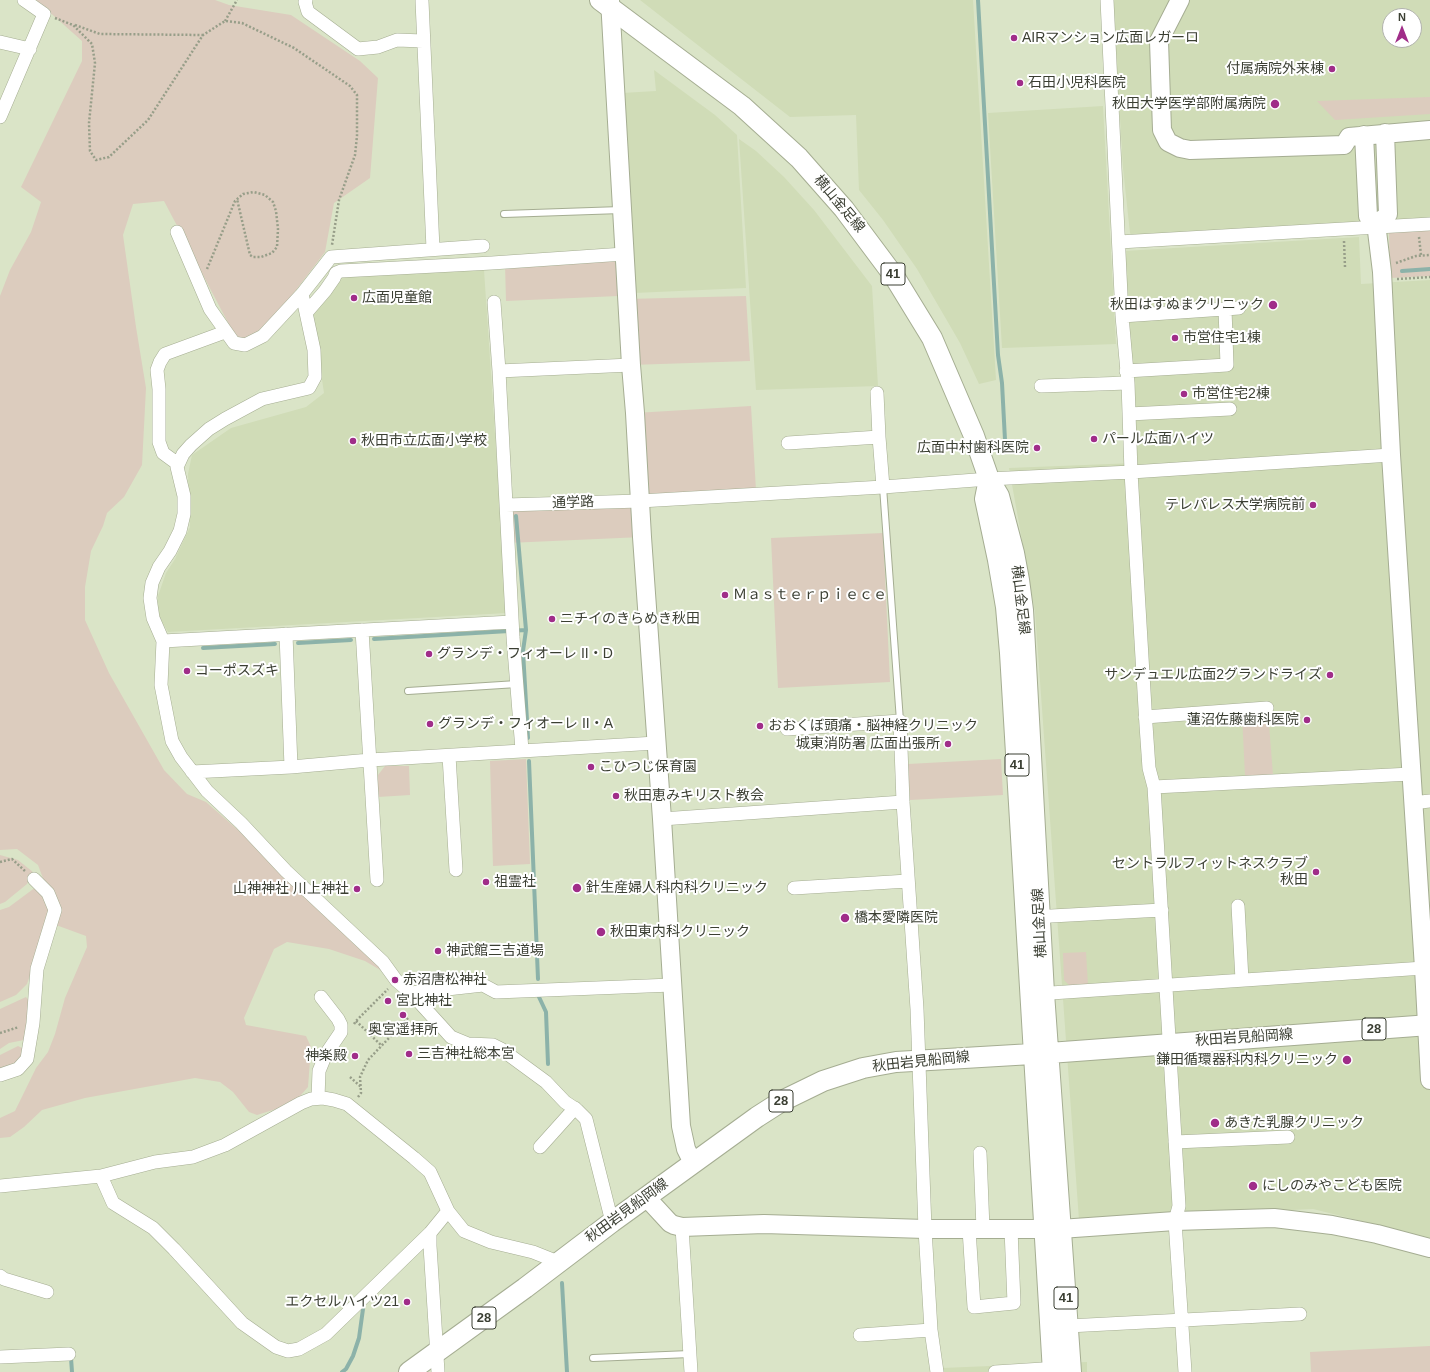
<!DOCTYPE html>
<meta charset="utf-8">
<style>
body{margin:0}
#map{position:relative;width:1430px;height:1372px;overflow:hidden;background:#dae4c7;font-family:Arial,sans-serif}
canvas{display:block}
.north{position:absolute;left:1382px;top:8px;width:40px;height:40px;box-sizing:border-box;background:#fff;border:1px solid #b1b2ad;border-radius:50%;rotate:0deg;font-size:11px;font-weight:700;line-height:16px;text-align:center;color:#3b3f33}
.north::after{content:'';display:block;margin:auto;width:14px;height:18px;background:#a02d89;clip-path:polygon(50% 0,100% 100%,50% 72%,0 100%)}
</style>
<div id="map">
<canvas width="1430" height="1372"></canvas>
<div class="north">N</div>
</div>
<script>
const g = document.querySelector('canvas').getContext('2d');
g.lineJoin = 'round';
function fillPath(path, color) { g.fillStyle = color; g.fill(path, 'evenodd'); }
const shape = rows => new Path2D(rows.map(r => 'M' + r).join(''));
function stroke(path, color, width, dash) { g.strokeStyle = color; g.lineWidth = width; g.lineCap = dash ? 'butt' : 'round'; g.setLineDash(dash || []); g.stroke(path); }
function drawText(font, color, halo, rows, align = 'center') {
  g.font = font + ' Arial,"Noto Sans JP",sans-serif'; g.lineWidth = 4; g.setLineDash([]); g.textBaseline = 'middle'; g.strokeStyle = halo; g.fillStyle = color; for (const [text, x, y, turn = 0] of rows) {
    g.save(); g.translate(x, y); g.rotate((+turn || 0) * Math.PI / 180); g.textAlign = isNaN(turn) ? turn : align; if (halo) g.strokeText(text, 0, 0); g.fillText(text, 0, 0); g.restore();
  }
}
const built = shape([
 [640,0,973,0,996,380,979,384,960,343,917,269,883,220,859,190,856,115,790,117],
 [1113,0,1430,0,1430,220,1135,239,1130,233,1123,168],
 [1390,16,1414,16,1414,40,1390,40],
 [654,70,715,115,737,135,746,288,634,293,622,93,656,91],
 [1103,106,1116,344,1002,348,988,113],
 [739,139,756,151,784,177,814,210,872,286,878,386,756,390],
 [1359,237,1361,284,1430,280,1430,1238,1313,1209,1079,1220,1035,612,1009,468,1135,463,1124,251],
 [484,270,507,613,168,632,158,615,158,596,166,573,175,559,190,527,188,474,192,455,231,428,306,407,324,393,312,312,341,276],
 [1087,1362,1087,1372,942,1372,942,1368]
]);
const green = shape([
 [36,0,215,0,229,5,291,15,360,61,378,78,370,178,334,203,325,252,283,307,257,332,242,341,234,334,164,201,133,204,123,235,136,327,146,388,142,465,124,497,107,513,103,526,91,551,85,587,85,620,109,673,164,770,187,794,206,802,254,844,382,964,382,971,365,961,329,949,287,942,274,949,244,1018,246,1025,306,1036,311,1047,308,1087,300,1096,276,1109,257,1115,249,1112,233,1092,220,1082,195,1078,85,1098,42,1110,24,1127,10,1137,0,1138,0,1118,15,1111,36,1068,48,1052,55,1034,65,998,87,947,86,936,56,925,41,942,27,984,16,995,0,1002,0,910,9,907,44,881,38,865,17,849,0,850,0,296,10,270,31,232,41,202,21,187,82,61,82,41],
 [1430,97,1430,114,1335,120,1317,101],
 [1430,228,1430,276,1390,278,1389,231],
 [616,259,618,296,506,301,505,264],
 [746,296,750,361,631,365,627,299],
 [751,406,756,490,640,501,642,537,508,543,506,502,639,501,635,413],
 [883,533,890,682,778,688,771,538],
 [1268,712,1273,775,1245,776,1242,714],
 [526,759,530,864,493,866,490,761],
 [1001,759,1003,795,910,800,908,764],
 [385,766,409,766,410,795,378,797,378,775],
 [0,855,18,860,33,872,27,884,5,902,0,904],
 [1086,952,1088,985,1070,986,1064,980,1063,953],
 [26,997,30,1002,24,1040,9,1043,0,1049,0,1009],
 [18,1046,22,1048,21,1058,12,1066,0,1071,0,1055],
 [1430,1346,1430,1372,1311,1372,1310,1352]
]);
const stream = shape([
 [978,0,998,355,1002,383,1005,440],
 [1402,271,1430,269],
 [516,516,526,630,523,651,528,738],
 [374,639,526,630],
 [298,643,351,640],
 [203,648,275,644],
 [529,761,538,979],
 [539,997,546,1012,548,1064],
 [562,1283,567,1372],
 [71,1358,72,1372],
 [342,1372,346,1369,353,1356,359,1338,363,1309]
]);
const path = shape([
 [55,18,73,25,92,44,95,63,89,123,90,151,96,160,109,157,148,120,203,35,225,21,242,23,294,48,350,86,357,95,357,136,355,155,339,200,332,245],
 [225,21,237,0],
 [75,25,100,34,203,35],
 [1419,237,1421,255],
 [1344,241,1345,267],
 [1396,263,1416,256,1430,255],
 [207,269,235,201,243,194,254,192,265,195,273,202,276,211,278,229,277,247,272,253,261,257,253,257,250,255,237,199],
 [1397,279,1430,277],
 [0,862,12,859,25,871],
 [356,1021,382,1046],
 [354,1024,356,1021,388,989],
 [0,1033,19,1027],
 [350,1077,361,1087],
 [358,1097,361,1093,360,1077,368,1060,408,1018]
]);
const lane = shape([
 [504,214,621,210],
 [883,487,900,721],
 [408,691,517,684],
 [593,1358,690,1354]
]);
const street = shape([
 [306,0,305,2,308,12,358,49,378,47,397,40,423,41],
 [1107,0,1122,316,1128,383,1131,472,1146,725,1149,768,1154,787,1179,1206,1175,1221,1185,1372],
 [422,1,433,249],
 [0,42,30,49],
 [0,117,44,14,24,0],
 [177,232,210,309,234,343,245,345,263,336,302,294,331,257,483,246],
 [1119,242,1430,224],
 [302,294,314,350,315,377,309,388,262,399,225,419,209,429,191,445,183,454,177,467,184,496,184,514,180,531,170,551,159,567,152,583,150,598,153,618,163,641,161,685,172,741,181,757,207,791,241,823,286,871,383,962,396,980,411,993,451,1037,468,1044,493,1045,501,1049,546,1082,565,1102,577,1110,586,1119,612,1222],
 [494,302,499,371,513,637,522,750],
 [306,313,325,291,334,278,336,273,341,271,492,263,624,254],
 [1122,316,1239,308],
 [499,371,631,365],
 [1126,371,1227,365,1225,309],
 [1041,386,1128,383],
 [877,393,879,437],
 [1129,414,1230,409],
 [788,443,879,437,883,487],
 [178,464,163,453,159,442,159,389,157,370,160,362,165,354,225,332],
 [506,505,640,501,883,487,989,479,1131,472,1391,455],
 [362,630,377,880],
 [286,634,291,767],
 [163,641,512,622],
 [1145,717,1267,708],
 [787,729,900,721,903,802,917,1009,925,1229,931,1330,937,1372],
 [449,756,456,870],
 [192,772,291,767,370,760,656,743],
 [1154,787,1411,774],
 [1412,803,1430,801],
 [662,819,903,802],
 [794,888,908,881],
 [1238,906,1242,980],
 [1033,917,1162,910],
 [411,993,483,985,496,992,672,985],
 [1036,994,1424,968],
 [0,1075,18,1069,27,1059,33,1023,37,969,55,910,48,893,34,879],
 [318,1098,319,1071,326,1054,341,1032,341,1025,338,1019,321,997],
 [1175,1142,1288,1137],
 [540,1147,575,1108],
 [980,1153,983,1229],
 [101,1176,113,1203,153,1228,174,1249,242,1323,276,1347,288,1351,299,1349,326,1334,430,1233,448,1211],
 [0,1186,101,1176,155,1162,193,1157,225,1145,301,1103,311,1099,323,1098,334,1100,347,1104,414,1158,430,1172,448,1211,464,1231,491,1242,533,1252,558,1262],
 [682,1227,691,1372],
 [969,1229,974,1307,1014,1303,1011,1229],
 [430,1233,430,1246,438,1372],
 [0,1276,4,1279,47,1292],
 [1068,1326,1300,1314],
 [860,1335,931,1330],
 [0,1357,69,1354],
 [995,1372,1059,1368]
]);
const secondary = shape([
 [610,0,631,365,635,413,642,537,662,819,681,1126,686,1149,693,1163],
 [1180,0,1159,41,1162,130,1168,142,1180,148,1190,150,1344,145,1349,137,1430,130],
 [1364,135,1368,216,1372,222,1376,223,1382,272,1391,455,1424,968,1430,1080],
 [1376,223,1386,217,1388,214,1385,133],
 [646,1197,670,1223,674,1225,682,1227,764,1224,925,1229,1060,1229,1175,1221,1274,1218,1332,1225,1377,1234,1430,1248]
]);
const primary = shape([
 [600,0,742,106,799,158,844,209,894,276,932,338,974,436,989,479,999,496,1014,553,1019,580,1023,610,1044,993,1071,1372],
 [989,479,985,499,998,560,1006,607,1010,653,1053,1372],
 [409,1372,525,1288,612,1222,757,1117,782,1101,823,1081,863,1068,896,1062,1049,1053,1430,1025]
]);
const markers = [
 [1014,38,4,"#a02d89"],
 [1332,69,4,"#a02d89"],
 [1020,83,4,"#a02d89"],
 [1275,104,5,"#a02d89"],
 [354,298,4,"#a02d89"],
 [1273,305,5,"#a02d89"],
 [1175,338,4,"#a02d89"],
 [1184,394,4,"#a02d89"],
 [1094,439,4,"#a02d89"],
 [353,441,4,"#a02d89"],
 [1037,448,4,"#a02d89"],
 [1313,505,4,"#a02d89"],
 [725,595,4,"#a02d89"],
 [552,619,4,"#a02d89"],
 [429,654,4,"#a02d89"],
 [187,671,4,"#a02d89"],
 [1330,675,4,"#a02d89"],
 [1307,720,4,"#a02d89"],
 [430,724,4,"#a02d89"],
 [760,726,4,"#a02d89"],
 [948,744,4,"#a02d89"],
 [591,767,4,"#a02d89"],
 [616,796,4,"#a02d89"],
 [1316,872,4,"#a02d89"],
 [486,882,4,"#a02d89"],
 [577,888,5,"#a02d89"],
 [357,889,4,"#a02d89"],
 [845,918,5,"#a02d89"],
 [601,932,5,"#a02d89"],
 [438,951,4,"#a02d89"],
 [395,980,4,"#a02d89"],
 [388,1001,4,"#a02d89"],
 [403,1015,4,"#a02d89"],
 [409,1054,4,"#a02d89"],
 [355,1056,4,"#a02d89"],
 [1347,1060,5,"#a02d89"],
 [1215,1123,5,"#a02d89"],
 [1253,1186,5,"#a02d89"],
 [407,1302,4,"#a02d89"]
];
const shields = [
 [893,274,24],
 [1017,765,24],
 [1374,1029,24],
 [781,1101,24],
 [1066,1298,24],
 [484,1318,24]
];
const shieldNames = [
 ["41",893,274],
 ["41",1017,765],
 ["28",1374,1029],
 ["28",781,1101],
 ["41",1066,1298],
 ["28",484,1318]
];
const poiNames = [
 ["AIRマンション広面レガーロ",1022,38],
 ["付属病院外来棟",1324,69,"right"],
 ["石田小児科医院",1028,83],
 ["秋田大学医学部附属病院",1266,104,"right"],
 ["広面児童館",362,298],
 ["秋田はすぬまクリニック",1264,305,"right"],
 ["市営住宅1棟",1183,338],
 ["市営住宅2棟",1192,394],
 ["パール広面ハイツ",1102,439],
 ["秋田市立広面小学校",361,441],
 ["広面中村歯科医院",1029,448,"right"],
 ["テレパレス大学病院前",1305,505,"right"],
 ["Ｍａｓｔｅｒｐｉｅｃｅ",733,595],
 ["ニチイのきらめき秋田",560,619],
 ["グランデ・フィオーレ II・D",437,654],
 ["コーポスズキ",195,671],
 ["サンデュエル広面2グランドライズ",1322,675,"right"],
 ["蓮沼佐藤歯科医院",1299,720,"right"],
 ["グランデ・フィオーレ II・A",438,724],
 ["おおくぼ頭痛・脳神経クリニック",768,726],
 ["城東消防署 広面出張所",940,744,"right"],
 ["こひつじ保育園",599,767],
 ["秋田恵みキリスト教会",624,796],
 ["セントラルフィットネスクラブ",1308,864,"right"],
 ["秋田",1308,880,"right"],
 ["祖霊社",494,882],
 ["針生産婦人科内科クリニック",586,888],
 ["山神神社 川上神社",349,889,"right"],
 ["橋本愛隣医院",854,918],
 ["秋田東内科クリニック",610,932],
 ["神武館三吉道場",446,951],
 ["赤沼唐松神社",403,980],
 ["宮比神社",396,1001],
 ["奥宮遥拝所",403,1030,"center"],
 ["三吉神社総本宮",417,1054],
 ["神楽殿",347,1056,"right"],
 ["鎌田循環器科内科クリニック",1338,1060,"right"],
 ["あきた乳腺クリニック",1224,1123],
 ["にしのみやこども医院",1262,1186],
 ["エクセルハイツ21",399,1302,"right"]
];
const streetNames = [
 ["横山金足線",839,204,50],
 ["通学路",573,503,-2],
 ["横山金足線",1020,600,83],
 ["横山金足線",1040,923,-93],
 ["秋田岩見船岡線",1244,1038,-4],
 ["秋田岩見船岡線",921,1062,-6],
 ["秋田岩見船岡線",627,1211,-36]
];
fillPath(built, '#d0dcb7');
fillPath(green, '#dcccbe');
stroke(stream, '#8cb2a9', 4);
stroke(lane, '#a5ad92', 8);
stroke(street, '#a5ad92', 14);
stroke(secondary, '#a5ad92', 20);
stroke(primary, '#a5ad92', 22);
stroke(path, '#979e89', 2.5, [2, 2]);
stroke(lane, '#fff', 6);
stroke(street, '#fff', 13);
stroke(secondary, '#fff', 18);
stroke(primary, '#fff', 20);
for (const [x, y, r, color] of markers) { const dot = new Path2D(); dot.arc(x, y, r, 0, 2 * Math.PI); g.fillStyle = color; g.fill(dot); stroke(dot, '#fff', 1.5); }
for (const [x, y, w] of shields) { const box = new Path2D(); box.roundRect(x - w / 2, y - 11, w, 22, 3); g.fillStyle = '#fff'; g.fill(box); stroke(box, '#3b3f33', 1); }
drawText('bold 13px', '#3b3f33', null, shieldNames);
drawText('14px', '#3b3f33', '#fff', poiNames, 'left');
drawText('14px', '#3b3f33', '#fff', streetNames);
</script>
